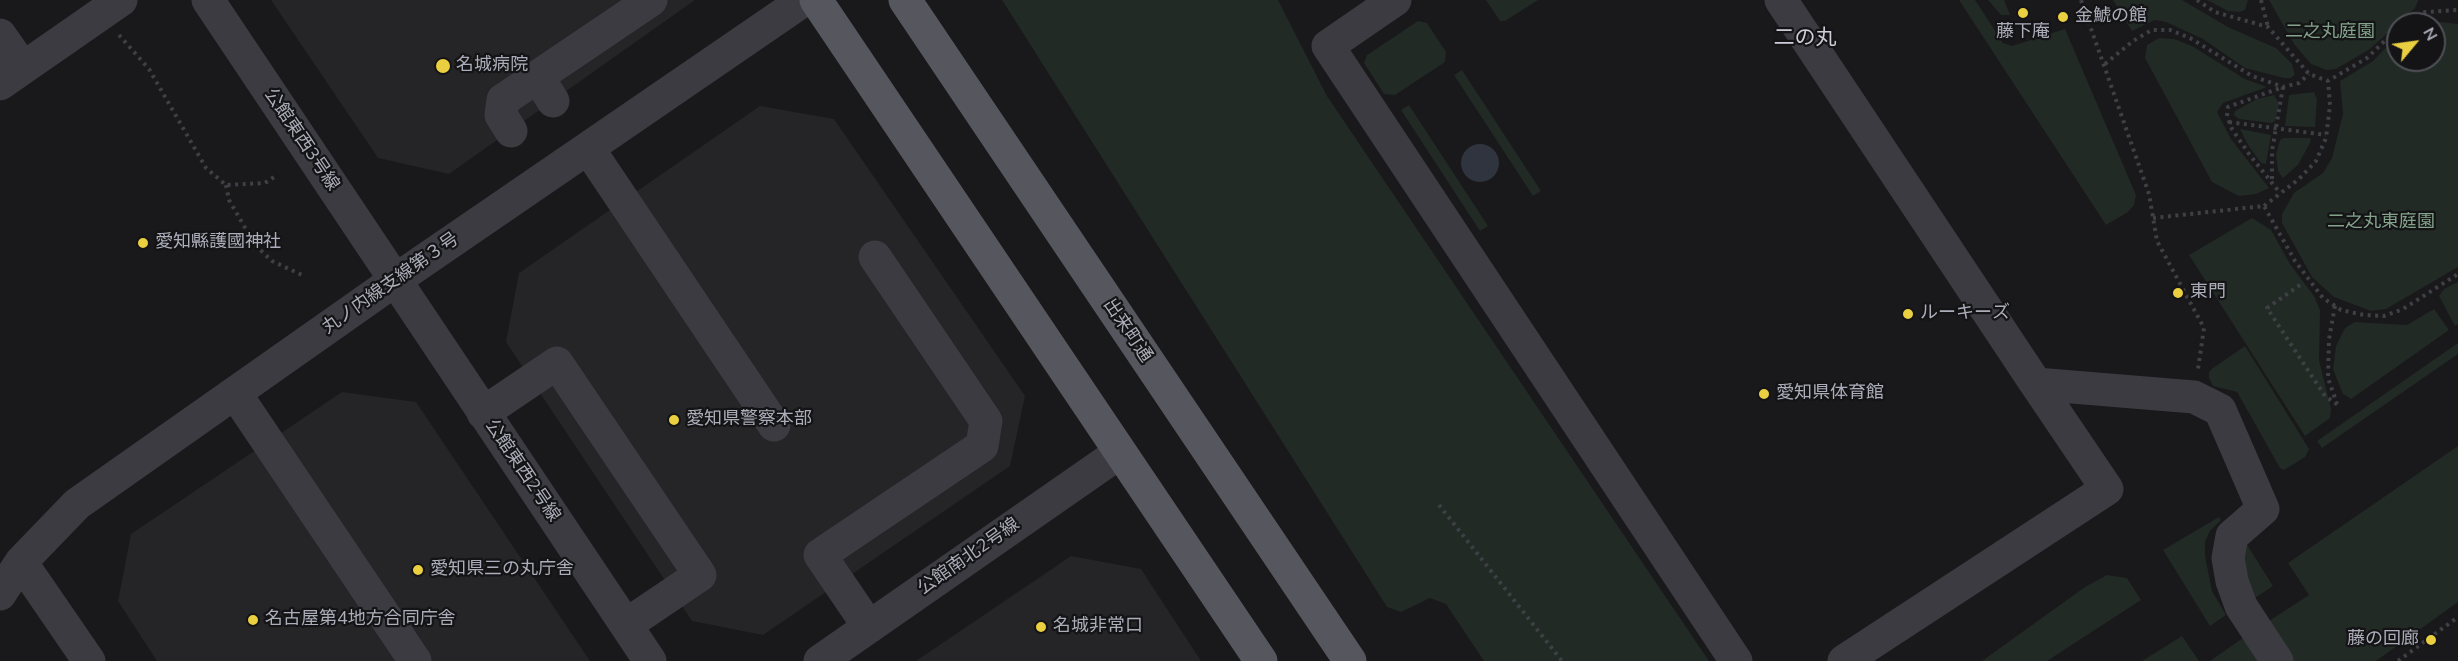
<!DOCTYPE html>
<meta charset="utf-8">
<style>
body{margin:0}
#map{position:relative;width:2458px;height:661px;overflow:hidden;background:#19181a;font-family:"Nunito Sans",sans-serif}
canvas{display:block}
.north{position:absolute;left:2386px;top:12px;width:60px;height:60px;box-sizing:border-box;background:#141315;border:2px solid #505157;border-radius:50%;rotate:61deg;font-size:16px;font-weight:700;line-height:24px;text-align:center;color:#abadb9}
.north::after{content:'';display:block;margin:auto;width:21px;height:27px;background:#eacf40;clip-path:polygon(50% 0,100% 100%,50% 72%,0 100%)}
</style>
<div id="map">
<canvas width="2458" height="661"></canvas>
<div class="north">N</div>
</div>
<script>
const g = document.querySelector('canvas').getContext('2d');
g.lineJoin = 'round';
function fillPath(path, color) { g.fillStyle = color; g.fill(path, 'evenodd'); }
const shape = rows => new Path2D(rows.map(r => 'M' + r).join(''));
function stroke(path, color, width, dash) { g.strokeStyle = color; g.lineWidth = width; g.lineCap = dash ? 'butt' : 'round'; g.setLineDash(dash || []); g.stroke(path); }
function drawText(font, color, halo, rows, align = 'center') {
  g.font = font + ' "Nunito Sans","Noto Sans JP",sans-serif'; g.lineWidth = 4.5; g.setLineDash([]); g.textBaseline = 'middle'; g.strokeStyle = halo; g.fillStyle = color; for (const [text, x, y, turn = 0] of rows) {
    g.save(); g.translate(x, y); g.rotate((+turn || 0) * Math.PI / 180); g.textAlign = isNaN(turn) ? turn : align; if (halo) g.strokeText(text, 0, 0); g.fillText(text, 0, 0); g.restore();
  }
}
const built = shape([
 [271,0,695,0,449,174,378,158],
 [760,106,834,119,1025,396,1010,466,763,635,692,621,506,342,519,273],
 [342,392,416,402,590,661,157,661,118,601,131,534],
 [1071,556,1141,569,1201,661,916,661]
]);
const green = shape([
 [1002,0,1278,0,1327,96,1709,661,1484,661,1446,604,1430,598,1401,612,1387,607],
 [1486,0,1538,0,1505,21,1500,21],
 [1959,0,1975,0,2003,43,2012,46,2065,29,2136,195,2134,205,2128,212,2106,225],
 [1988,0,2004,0,2010,15,2001,15],
 [2113,0,2182,0,2228,27,2276,48,2292,64,2295,74,2291,78,2284,78,2245,68,2203,39,2166,22,2155,20,2132,31],
 [2207,0,2248,0,2245,10,2240,12,2228,11],
 [2269,0,2418,0,2418,1,2415,8,2370,49,2336,69,2327,70,2311,64,2294,44],
 [1418,21,1427,23,1446,52,1445,62,1395,95,1384,94,1364,63,1367,55],
 [2430,21,2458,24,2458,267,2386,309,2371,311,2334,297,2312,277,2282,223,2282,214,2294,193,2323,173,2332,158,2343,114,2340,81,2373,61,2398,35,2398,60,2434,60,2434,24,2417,24],
 [2159,38,2174,39,2192,46,2245,79,2267,87,2223,103,2217,112,2231,139,2269,188,2256,194,2239,196,2212,182,2145,58,2147,45],
 [1462,70,1541,191,1533,196,1454,75],
 [2314,92,2317,99,2315,127,2285,126,2289,95],
 [2274,95,2279,104,2275,121,2272,123,2239,119,2234,115,2235,111,2257,99],
 [1409,105,1488,226,1480,231,1401,110],
 [2240,129,2271,135,2266,164,2261,163,2248,145],
 [2284,138,2310,138,2311,141,2298,165,2283,178,2278,171,2276,154,2280,140],
 [2252,218,2271,230,2290,264,2314,296,2320,310,2319,360,2331,409,2330,418,2305,436,2189,255],
 [2458,282,2458,324,2455,326,2439,296,2444,289],
 [2434,309,2449,330,2351,399,2343,394,2333,369,2336,346,2345,328,2355,322,2407,325],
 [2458,343,2458,354,2322,448,2317,441],
 [2245,346,2309,449,2305,457,2284,470,2280,468,2237,392,2213,386,2209,378,2209,372,2213,368],
 [2458,446,2458,602,2376,661,2291,661,2266,623,2309,595,2288,563],
 [2219,517,2221,520,2210,531,2205,542,2205,556,2212,591,2226,615,2210,626,2163,550],
 [2244,540,2273,586,2252,600,2243,578],
 [2107,575,2127,578,2141,600,2047,661,1982,661,2085,587],
 [2182,636,2199,661,2142,661],
 [2243,638,2258,661,2210,661]
]);
const water = shape([
 '1461 163a19 19 0 1 1 38 0a19 19 0 1 1-38 0Z'
]);
const path = shape([
 [2081,0,2149,194,2157,241,2204,328,2198,369],
 [2197,0,2215,12,2268,27,2309,74,2328,81],
 [2261,0,2268,27],
 [2404,24,2425,12,2458,10],
 [119,35,149,69,206,168,226,185,265,183,277,175],
 [2105,64,2133,41,2152,30,2170,30,2190,38,2252,76,2283,87,2299,83,2309,74],
 [2229,122,2326,135],
 [2272,179,2272,151,2283,87,2228,107,2227,116,2232,129,2249,154,2280,193],
 [226,185,229,200,255,245,272,261,302,275],
 [2264,206,2299,179,2316,161,2326,138,2330,105,2328,81,2367,58,2398,28],
 [2153,218,2264,206,2295,261,2323,298,2341,310,2364,315,2384,316,2403,309,2458,274],
 [2300,285,2267,308,2325,396,2338,405],
 [2335,306,2329,339,2328,378,2337,404],
 [1439,505,1562,661],
 [2398,661,2458,617]
]);
const minor = shape([
 [208,0,650,661],
 [1395,0,1328,46,1736,661],
 [1781,0,2036,384,2194,397,2220,410,2263,509,2232,536,2228,558,2232,581,2241,606,2277,661],
 [0,35,23,68],
 [538,77,553,101],
 [0,84,121,0],
 [511,131,501,115,503,100,651,0],
 [588,148,774,425],
 [235,393,415,661],
 [483,413,557,363,700,575,626,625],
 [21,562,89,661],
 [0,594,21,562,77,504,394,281,804,0],
 [869,627,820,555,982,446,986,421,875,257],
 [820,661,1119,453],
 [1844,661,2107,489,2036,384]
]);
const major = shape([
 [816,0,1261,661],
 [905,0,1350,661]
]);
const markers = [
 [2023,13,6,"#eacf40"],
 [2063,17,6,"#eacf40"],
 [443,66,8,"#eacf40"],
 [143,243,6,"#eacf40"],
 [2178,293,6,"#eacf40"],
 [1908,314,6,"#eacf40"],
 [1764,394,6,"#eacf40"],
 [674,420,6,"#eacf40"],
 [418,570,6,"#eacf40"],
 [253,620,6,"#eacf40"],
 [1041,627,6,"#eacf40"],
 [2431,640,6,"#eacf40"]
];
const poiNames = [
 ["金鯱の館",2075,17],
 ["藤下庵",2023,33,"center"],
 ["名城病院",456,66],
 ["愛知縣護國神社",155,243],
 ["東門",2190,293],
 ["ルーキーズ",1920,314],
 ["愛知県体育館",1776,394],
 ["愛知県警察本部",686,420],
 ["愛知県三の丸庁舎",430,570],
 ["名古屋第4地方合同庁舎",265,620],
 ["名城非常口",1053,627],
 ["藤の回廊",2419,640,"right"]
];
const parkNames = [
 ["二之丸庭園",2330,33],
 ["二之丸東庭園",2381,223]
];
const streetNames = [
 ["公館東西3号線",301,140,56],
 ["丸ノ内線支線第３号",391,284,-35],
 ["出来町通",1127,331,56],
 ["公館東西2号線",522,471,56],
 ["公館南北2号線",969,557,-35]
];
const quarterNames = [
 ["二の丸",1805,39]
];
fillPath(built, '#252427');
fillPath(green, '#222a25');
fillPath(water, '#2f343e');
stroke(path, '#3f4046', 4, [3, 4.5]);
stroke(minor, '#3b3b41', 33);
stroke(major, '#56565e', 33);
for (const [x, y, r, color] of markers) { const dot = new Path2D(); dot.arc(x, y, r, 0, 2 * Math.PI); g.fillStyle = color; g.fill(dot); stroke(dot, '#141315', 2); }
drawText('18px', '#abadb9', '#141315', poiNames, 'left');
drawText('18px', '#83a38b', '#141315', parkNames);
drawText('18px', '#abadb9', '#141315', streetNames);
drawText('21px', '#cccdd6', '#141315', quarterNames);
</script>
